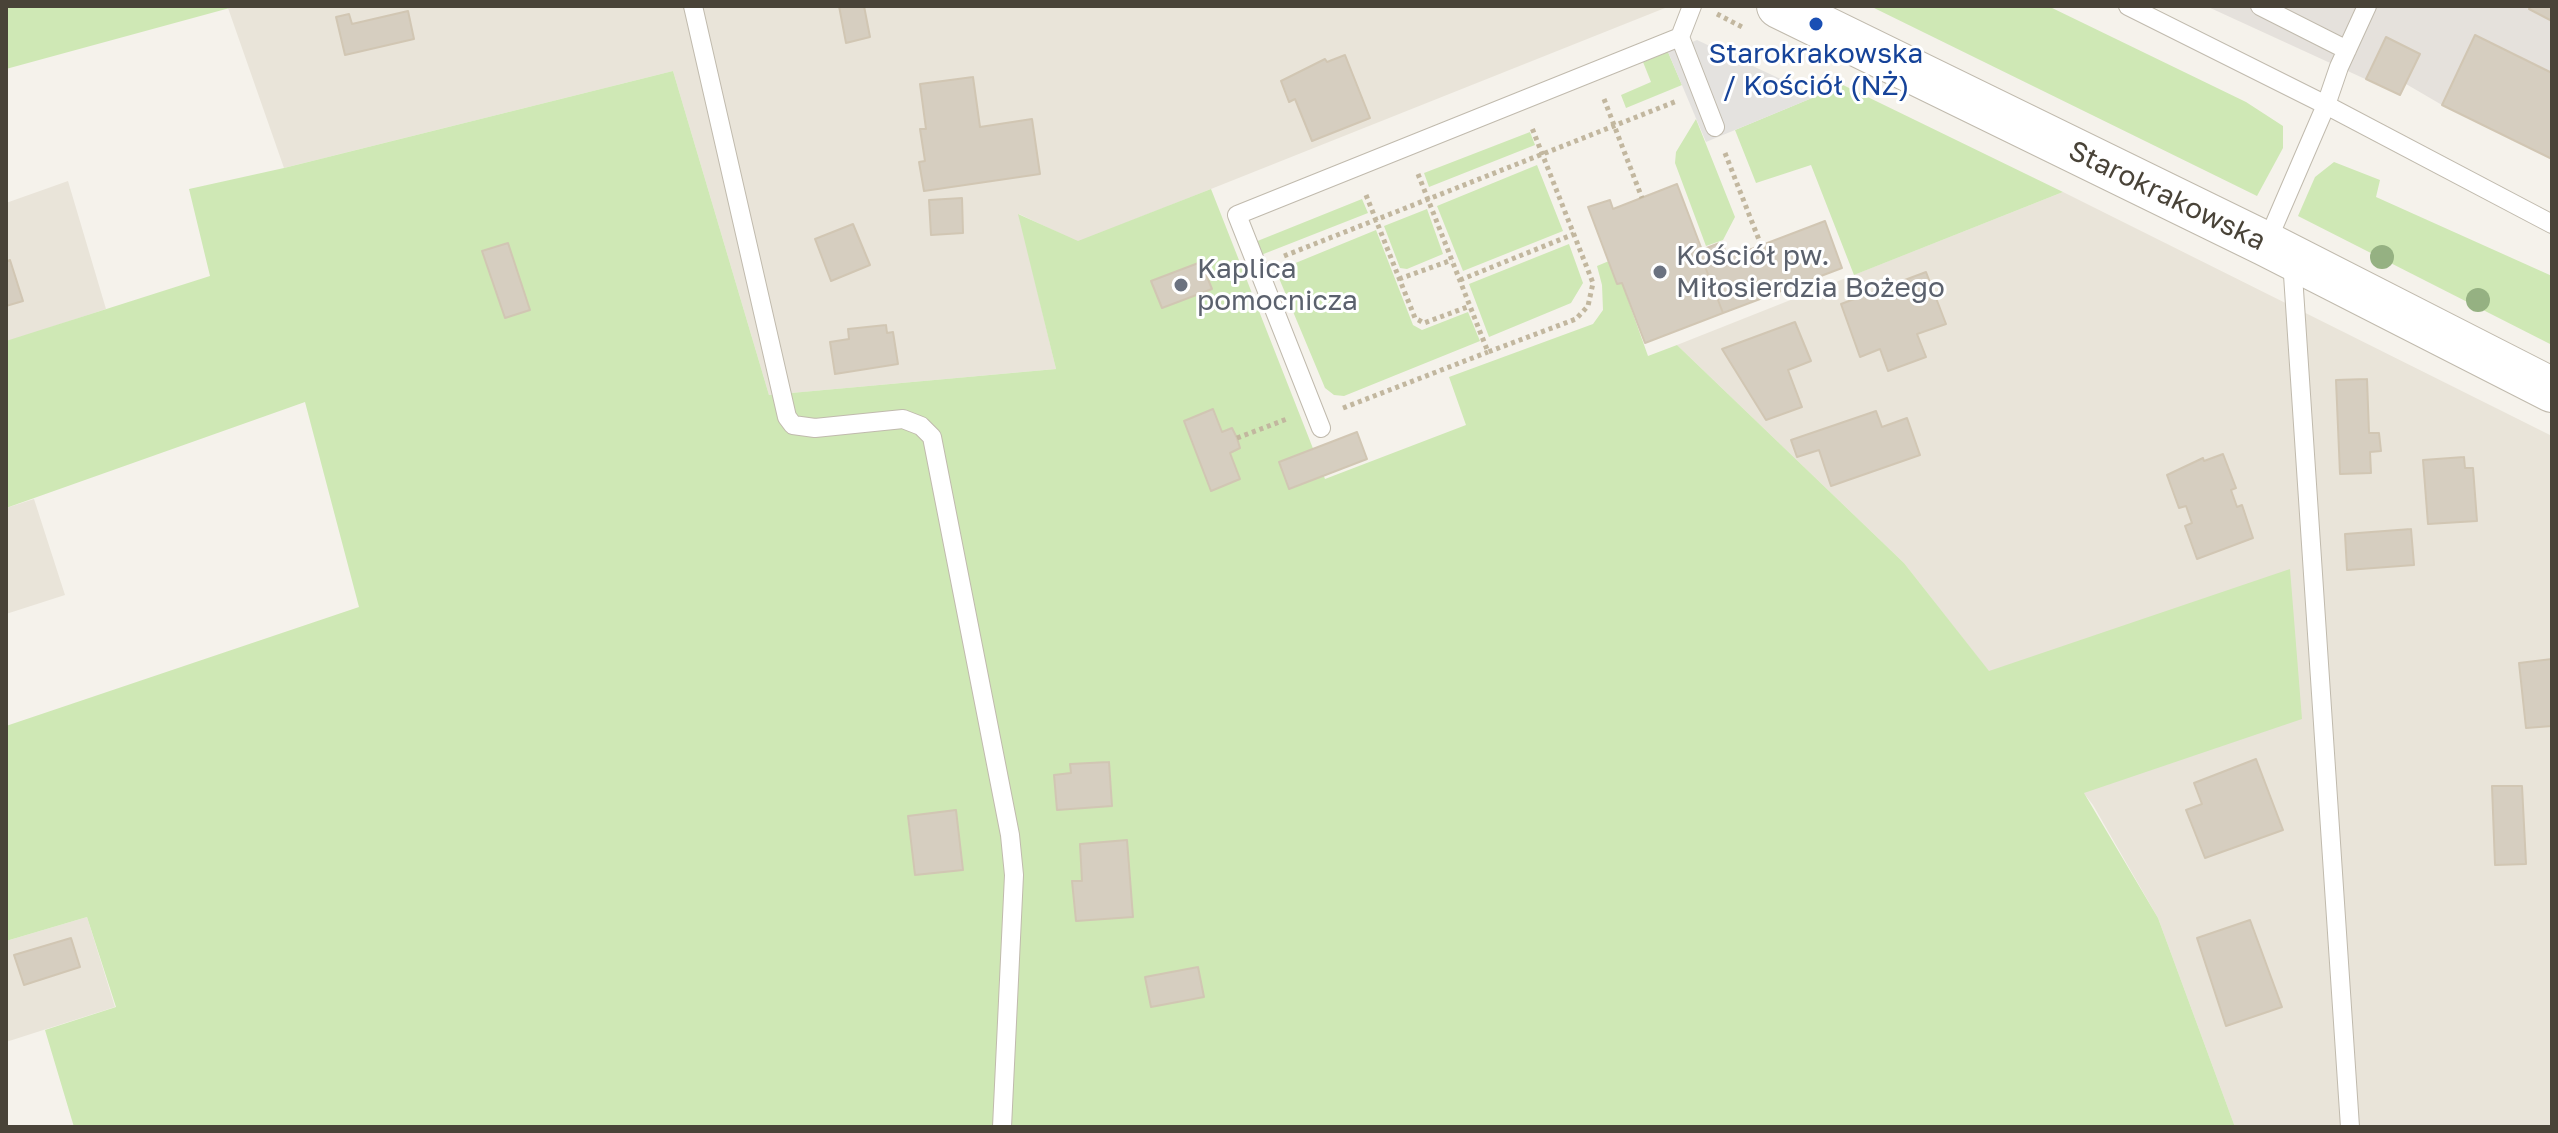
<!DOCTYPE html>
<meta charset="utf-8">
<style>
body{margin:0}
#map{position:relative;width:2558px;height:1133px;overflow:hidden;background:#f5f2eb;font-family:"Golos Text",sans-serif}
canvas{display:block}
.frame{position:absolute;inset:0;border:8px solid #494338;pointer-events:none}
</style>
<div id="map">
<canvas width="2558" height="1133"></canvas>
<div class="frame"></div>
</div>
<script>
const g = document.querySelector('canvas').getContext('2d');
g.lineJoin = 'round';
function fillPath(path, color) { g.fillStyle = color; g.fill(path, 'evenodd'); }
const shape = rows => new Path2D(rows.map(r => 'M' + r).join(''));
function stroke(path, color, width, dash) { g.strokeStyle = color; g.lineWidth = width; g.lineCap = dash ? 'butt' : 'round'; g.setLineDash(dash || []); g.stroke(path); }
function drawText(font, color, halo, rows, align = 'center') {
  g.font = font + ' "Golos Text",sans-serif'; g.lineWidth = 6; g.setLineDash([]); g.textBaseline = 'middle'; g.strokeStyle = halo; g.fillStyle = color; for (const [text, x, y, turn = 0] of rows) {
    g.save(); g.translate(x, y); g.rotate((+turn || 0) * Math.PI / 180); g.textAlign = isNaN(turn) ? turn : align; if (halo) g.strokeText(text, 0, 0); g.fillText(text, 0, 0); g.restore();
  }
}
const residential = shape([
 [237,6,1670,6,1078,242,1019,214,1056,369,769,395,673,71,284,168,228,8],
 [68,181,106,309,6,342,6,203],
 [2063,192,2552,436,2552,1127,2235,1127,2158,918,2093,805,1904,563,1677,345],
 [34,499,65,595,6,614,6,508],
 [87,917,115,1007,6,1042,6,941]
]);
const industrial = shape([
 [2206,6,2552,6,2552,159,2442,105,2406,84,2400,95]
]);
const green = shape([
 [6,6,237,6,6,69],
 [1870,6,2048,6,2246,102,2283,126,2283,148,2257,196],
 [1668,52,1682,85,1626,108,1621,95,1651,82,1643,62],
 [673,71,769,395,1056,369,1018,214,1078,241,1211,189,1325,479,1466,425,1449,377,1593,324,1603,310,1602,285,1597,266,1609,261,1617,284,1622,283,1648,356,1677,345,1904,563,1989,671,2290,569,2302,719,2084,793,2158,918,2235,1127,74,1127,45,1030,116,1007,87,917,6,941,6,726,359,607,305,402,6,508,6,341,210,276,189,189,284,168],
 [1843,85,2063,192,1854,275,1811,165,1756,183,1735,130],
 [1696,119,1735,217,1723,240,1706,246,1675,163,1676,152],
 [1530,132,1535,145,1429,187,1424,173],
 [2334,162,2380,180,2376,197,2552,276,2552,345,2298,216,2315,177],
 [1537,165,1563,231,1463,271,1437,206],
 [1362,199,1368,213,1261,255,1255,242],
 [1427,209,1443,254,1407,269,1400,268,1384,226],
 [1376,230,1413,325,1422,330,1468,312,1480,341,1344,396,1334,395,1325,388,1276,271],
 [1569,244,1583,283,1571,303,1489,337,1469,284]
]);
const parking = shape([
 [1697,40,1817,96,1706,142,1668,52]
]);
const building = shape([
 [839,6,864,6,870,37,846,43,839,6],
 [2531,6,2552,6,2552,21,2529,9,2531,6],
 [408,11,414,39,345,55,336,17,349,14,352,24,408,11],
 [2475,35,2552,73,2552,159,2442,105,2475,35],
 [2386,37,2420,54,2400,95,2366,79,2386,37],
 [1345,55,1370,118,1312,141,1295,99,1289,102,1281,81,1325,59,1327,62,1345,55],
 [973,77,980,127,1032,119,1040,174,924,191,919,162,925,161,920,129,926,129,920,84,973,77],
 [1677,184,1702,250,1699,251,1723,313,1645,343,1622,283,1617,284,1588,207,1610,200,1613,209,1677,184],
 [962,198,963,233,931,235,929,200,962,198],
 [1825,221,1842,268,1723,313,1699,251,1722,242,1728,258,1825,221],
 [853,224,870,265,831,281,815,239,853,224],
 [508,243,530,310,505,318,482,251,508,243],
 [10,260,23,301,6,306,6,262,10,260],
 [1201,262,1212,289,1162,308,1151,281,1201,262],
 [1926,272,1946,324,1917,334,1926,357,1888,371,1880,349,1860,357,1841,304,1926,272],
 [1795,322,1811,361,1788,370,1802,407,1766,420,1722,349,1795,322],
 [886,325,887,333,893,332,898,364,835,374,830,342,849,339,848,329,886,325],
 [2367,379,2369,433,2379,433,2381,451,2370,452,2371,473,2340,474,2336,380,2367,379],
 [1213,409,1222,432,1232,428,1237,438,1240,448,1230,453,1240,479,1211,491,1184,421,1213,409],
 [1876,411,1882,427,1907,418,1920,455,1831,486,1819,450,1797,457,1791,440,1876,411],
 [1357,432,1367,459,1289,489,1279,462,1357,432],
 [2223,454,2236,488,2231,490,2237,507,2242,505,2253,538,2197,559,2185,526,2192,523,2186,506,2179,508,2167,475,2203,458,2204,461,2223,454],
 [2464,457,2465,468,2473,468,2477,521,2428,524,2423,460,2464,457],
 [2411,529,2414,565,2347,570,2345,534,2411,529],
 [2552,659,2552,726,2526,728,2519,663,2552,659],
 [2256,759,2283,830,2205,858,2186,810,2202,804,2194,783,2256,759],
 [1109,762,1112,806,1057,810,1054,775,1071,773,1070,764,1109,762],
 [2492,786,2522,786,2526,864,2495,865,2492,786],
 [956,810,963,870,915,875,908,816,956,810],
 [1127,840,1133,917,1076,921,1072,881,1082,881,1080,844,1127,840],
 [2250,920,2282,1007,2226,1026,2197,938,2250,920],
 [71,938,80,967,24,985,14,955,71,938],
 [1198,967,1204,997,1151,1007,1145,977,1198,967]
]);
const path = shape([
 [1717,14,1744,28],
 [1604,99,1642,198],
 [1725,153,1761,245],
 [1418,174,1488,352,1576,319,1588,306,1593,283,1532,128],
 [1366,195,1415,318,1424,323,1470,306],
 [1284,256,1677,101],
 [1399,279,1452,260],
 [1460,280,1574,234],
 [1343,408,1488,352],
 [1237,438,1287,419]
]);
const service = shape([
 [693,6,787,417,793,425,815,428,903,419,921,426,932,437,1010,835,1014,875,1002,1127],
 [2128,6,2326,105,2552,224],
 [2260,6,2347,50],
 [1680,37,1715,127],
 [2266,244,2326,105,2339,67,2367,6],
 [2292,260,2350,1127],
 [1321,428,1237,215,1680,37,1692,6]
]);
const tertiary = shape([
 [1779,6,2266,244,2552,390]
]);
const trees = [
 [2382,257],
 [2478,300]
];
const markers = [
 [1816,24,8,"#1a4fb4"],
 [1660,272,8,"#6b7280"],
 [1181,285,8,"#6b7280"]
];
const transitNames = [
 ["Starokrakowska",1816,54],
 ["/ Kościół (NŻ)",1816,86]
];
const streetNames = [
 ["Starokrakowska",2167,196,26]
];
const worshipNames = [
 ["Kościół pw.",1676,256],
 ["Miłosierdzia Bożego",1676,288],
 ["Kaplica",1197,269],
 ["pomocnicza",1197,301]
];
fillPath(residential, '#e9e4d9');
fillPath(industrial, '#e5e1dc');
fillPath(green, '#cfe8b5');
fillPath(parking, '#e4e2df');
fillPath(building, '#d6cec0');
stroke(building, '#d1c6b3', 2);
stroke(service, '#c0baad', 20);
stroke(tertiary, '#c0baad', 46);
stroke(path, '#c2b79f', 5, [4, 4]);
stroke(service, '#fff', 18);
stroke(tertiary, '#fff', 44);
g.fillStyle = '#95b182';
for (const [x, y] of trees) { g.beginPath(); g.arc(x, y, 12, 0, 2 * Math.PI); g.fill(); }
for (const [x, y, r, color] of markers) { const dot = new Path2D(); dot.arc(x, y, r, 0, 2 * Math.PI); g.fillStyle = color; g.fill(dot); stroke(dot, '#fff', 3); }
drawText('28px', '#164399', '#fff', transitNames);
drawText('28px', '#494338', '#fff', streetNames);
drawText('28px', '#5b616d', '#fff', worshipNames, 'left');
</script>
